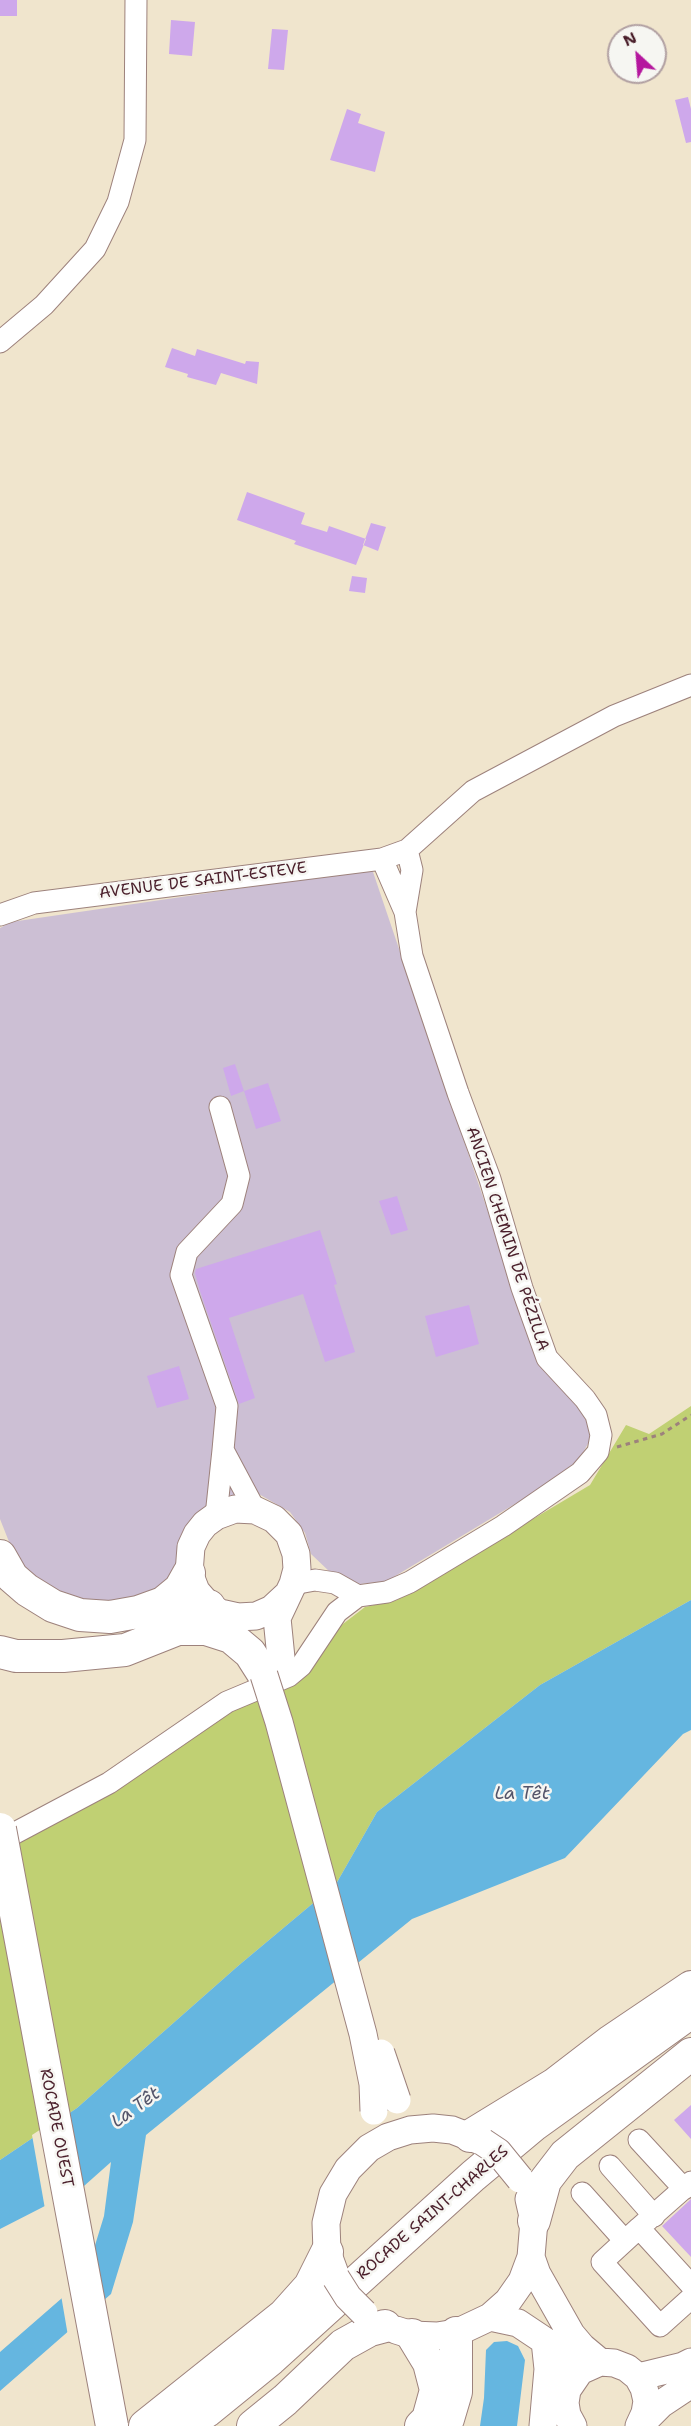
<!DOCTYPE html>
<meta charset="utf-8">
<style>
body{margin:0}
#map{position:relative;width:691px;height:2426px;overflow:hidden;background:#f0e5cd;font-family:"Shantell Sans",sans-serif}
canvas{display:block}
.north{position:absolute;left:607px;top:24px;width:60px;height:60px;box-sizing:border-box;background:#f6f6f2;border:2px solid #b1a0a2;border-radius:50%;rotate:334deg;font-size:16px;font-weight:700;line-height:24px;text-align:center;color:#4a1f2b}
.north::after{content:'';display:block;margin:auto;width:21px;height:27px;background:#b5179e;clip-path:polygon(50% 0,100% 100%,50% 72%,0 100%)}
</style>
<div id="map">
<canvas width="691" height="2426"></canvas>
<div class="north">N</div>
</div>
<script>
const g = document.querySelector('canvas').getContext('2d');
g.lineJoin = 'round';
function fillPath(path, color) { g.fillStyle = color; g.fill(path, 'evenodd'); }
const shape = rows => new Path2D(rows.map(r => 'M' + r).join(''));
function stroke(path, color, width, dash) { g.strokeStyle = color; g.lineWidth = width; g.lineCap = dash ? 'butt' : 'round'; g.setLineDash(dash || []); g.stroke(path); }
function drawText(font, color, halo, rows, align = 'center') {
  g.font = font + ' "Shantell Sans",sans-serif'; g.lineWidth = 5; g.setLineDash([]); g.textBaseline = 'middle'; g.strokeStyle = halo; g.fillStyle = color; for (const [text, x, y, turn = 0] of rows) {
    g.save(); g.translate(x, y); g.rotate((+turn || 0) * Math.PI / 180); g.textAlign = isNaN(turn) ? turn : align; if (halo) g.strokeText(text, 0, 0); g.fillText(text, 0, 0); g.restore();
  }
}
const industrial = shape([
 [372,869,532,1342,553,1380,588,1416,590,1440,580,1458,563,1475,387,1581,360,1584,331,1573,311,1554,305,1533,290,1512,257,1493,207,1504,180,1538,177,1568,169,1589,145,1602,103,1604,53,1590,17,1562,0,1519,0,928,11,922]
]);
const green = shape([
 [691,1406,691,1600,540,1685,377,1812,336,1884,238,1966,77,2108,0,2160,0,1855,231,1710,297,1684,339,1627,365,1607,397,1600,590,1485,626,1425,649,1434]
]);
const water = shape([
 [691,1600,691,1730,683,1734,565,1858,412,1919,146,2135,133,2222,111,2294,0,2391,0,2352,85,2278,104,2216,111,2162,84,2186,0,2229,0,2160,77,2108,238,1966,336,1884,377,1812,540,1685],
 [507,2341,518,2346,525,2360,517,2426,480,2426,484,2398,486,2350,494,2342]
]);
const pier = shape([
 [64,2114,78,2192,45,2209,32,2135],
 [83,2276,99,2308,68,2336,61,2295]
]);
const building = shape([
 [0,0,17,0,17,16,0,16],
 [171,20,195,22,192,56,169,54],
 [272,29,288,30,284,70,268,69],
 [688,97,691,109,691,142,686,143,675,100],
 [347,109,361,114,358,123,385,132,375,172,330,160],
 [172,348,195,356,197,349,245,364,246,361,259,362,257,384,221,373,216,385,187,377,188,374,165,367],
 [247,492,305,513,301,524,327,532,329,526,366,539,356,565,294,544,296,541,237,520],
 [371,523,386,527,378,551,363,545],
 [352,576,367,578,365,593,349,591],
 [235,1064,244,1091,231,1096,223,1068],
 [268,1083,281,1121,256,1129,244,1091],
 [397,1196,408,1230,391,1235,379,1201],
 [320,1230,337,1284,334,1285,355,1352,325,1362,303,1294,229,1318,255,1398,239,1404,200,1291,195,1273,196,1269],
 [469,1305,479,1344,436,1357,425,1316],
 [179,1366,189,1399,157,1408,147,1376],
 [691,2105,691,2139,674,2120],
 [691,2199,691,2257,662,2226]
]);
const path = shape([
 [617,1447,662,1434,691,1415]
]);
const minor = shape([
 [0,342,44,305,95,249,118,202,135,140,136,0],
 [405,912,412,870,407,850],
 [0,915,34,903,382,859,407,850,473,791,614,716,691,685],
 [220,1107,239,1176,232,1204,187,1252,181,1275,227,1406,223,1450],
 [216,1516,223,1450,255,1510],
 [293,1584,315,1580,335,1583,358,1596],
 [0,1844,15,1833,109,1783,227,1702,289,1676,301,1666,337,1612,358,1596,387,1592,410,1582,503,1526,580,1473,598,1452,601,1435,596,1415,585,1399,547,1358,522,1288,490,1179,458,1093,412,956,405,912,382,859],
 [639,2140,684,2189],
 [610,2166,654,2216],
 [691,2182,639,2228,691,2285],
 [582,2193,625,2241],
 [639,2228,602,2262,660,2326,691,2298]
]);
const major = shape([
 [282,1668,277,1618,293,1584,297,1569,296,1554,289,1534,274,1519,255,1510,235,1509,216,1516,205,1524,197,1534,191,1547,189,1573,196,1591,209,1606,220,1613,238,1617,256,1616,272,1609,286,1596],
 [531,2257,537,2274,571,2334,582,2347,600,2362],
 [334,2271,327,2252,326,2223,333,2194,348,2169,369,2148,388,2137,410,2130,433,2128,452,2130,483,2142],
 [490,2317,518,2323,545,2341,556,2351,573,2379],
 [396,2330,412,2335,437,2336,456,2333,490,2317,508,2301,522,2281,531,2257,534,2221,529,2199],
 [638,2377,683,2366,691,2362],
 [640,2425,661,2404,691,2384],
 [543,2426,548,2369,545,2341],
 [573,2426,567,2415,565,2403,567,2390,580,2371,600,2362,614,2363,627,2368,638,2377,644,2388,647,2401,645,2413,639,2426]
]);
const highway = shape([
 [0,1556,12,1577,27,1590,53,1606,80,1615,110,1617,138,1612,163,1603,180,1589,189,1573],
 [163,1622,209,1606],
 [0,1652,16,1656,63,1656,125,1650,178,1629,206,1629,231,1637,250,1653,264,1675],
 [470,2136,555,2084,611,2041,691,1987],
 [534,2221,545,2181,565,2155,691,2054],
 [412,2335,429,2363,436,2390,428,2419,421,2426],
 [448,2419,456,2392,456,2333],
 [145,2426,284,2315,310,2286,327,2252],
 [185,2426,207,2411,271,2359,473,2176,534,2125,691,2012],
 [253,2426,285,2400,343,2345,370,2330,385,2326]
]);
const majorBridge = shape([
 [264,1675,279,1722,363,2034,373,2084,374,2111],
 [381,2053,397,2100],
 [483,2142,498,2152,520,2179],
 [336,2278,348,2297,364,2313]
]);
const highwayBridge = shape([
 [0,1829,112,2426]
]);
const streetNames = [
 ["AVENUE DE SAINT-ESTEVE",203,881,-7],
 ["ANCIEN CHEMIN DE PÉZILLA",507,1239,72],
 ["ROCADE OUEST",56,2128,79],
 ["ROCADE SAINT-CHARLES",433,2213,-41]
];
const waterNames = [
 ["La Têt",522,1794],
 ["La Têt",136,2108,-36]
];
fillPath(industrial, '#ccbfd4');
fillPath(green, '#c0d073');
fillPath(water, '#65b6e0');
fillPath(pier, '#f0e5cd');
fillPath(building, '#cea8eb');
stroke(minor, '#9d827c', 23);
stroke(major, '#9d827c', 29);
stroke(highway, '#9d827c', 34);
stroke(path, '#9d827c', 3, [4.5, 4.5]);
stroke(minor, '#fff', 21);
stroke(major, '#fff', 27);
stroke(highway, '#fff', 32);
stroke(majorBridge, '#9d827c', 29, []);
stroke(highwayBridge, '#9d827c', 34, []);
stroke(majorBridge, '#fff', 27);
stroke(highwayBridge, '#fff', 32);
drawText('16px', '#4a1f2b', '#f6f6f2', streetNames);
drawText('italic 18px', '#53546a', '#f6f6f2', waterNames);
</script>
